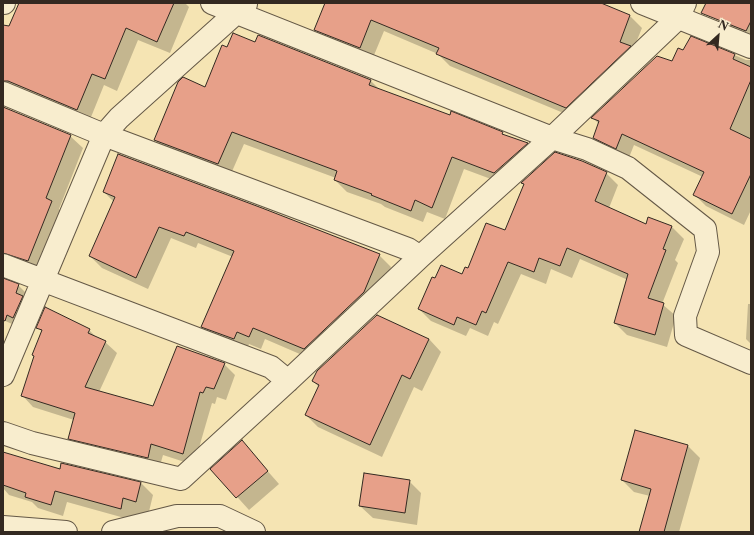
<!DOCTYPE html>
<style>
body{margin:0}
#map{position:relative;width:754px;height:535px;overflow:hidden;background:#f5e4b3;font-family:"Libre Caslon Text",serif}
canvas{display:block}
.frame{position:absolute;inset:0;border:4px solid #332921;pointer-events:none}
.north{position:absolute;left:698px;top:16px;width:40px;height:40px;-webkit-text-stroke:3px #f8edce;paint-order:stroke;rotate:26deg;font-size:11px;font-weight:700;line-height:16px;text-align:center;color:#332921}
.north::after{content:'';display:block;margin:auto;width:14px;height:18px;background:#332921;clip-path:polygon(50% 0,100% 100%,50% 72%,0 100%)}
</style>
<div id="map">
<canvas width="754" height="535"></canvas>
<div class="frame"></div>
<div class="north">N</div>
</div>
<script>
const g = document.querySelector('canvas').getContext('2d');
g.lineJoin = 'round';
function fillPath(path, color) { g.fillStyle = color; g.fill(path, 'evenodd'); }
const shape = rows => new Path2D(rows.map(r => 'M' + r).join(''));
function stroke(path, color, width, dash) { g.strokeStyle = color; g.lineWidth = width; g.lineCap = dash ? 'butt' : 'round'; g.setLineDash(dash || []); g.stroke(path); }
const shadow = shape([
 [67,3,185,3,189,7,170,53,138,40,117,91,104,85,89,122,3,102,3,39,14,14,55,31],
 [326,3,598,3,630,16,642,28,633,50,578,119,450,66,438,54,384,31,372,60,328,42,315,30],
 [715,3,751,3,751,40,738,35,726,23],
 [256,43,370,80,380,90,450,117,502,133,505,136,527,144,539,156,507,185,464,169,445,219,427,212,423,222,385,207,381,204,347,192,335,180,336,178,244,144,230,176,167,152,155,140,206,88,227,48],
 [716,47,746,60,751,60,751,210,744,225,706,206,695,195,703,177,634,145,628,160,606,149,594,138,599,124,593,118,673,63,684,52],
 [3,108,70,136,83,148,59,209,63,214,40,273,3,273],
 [606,173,618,185,609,208,646,226,672,227,684,239,675,260,678,263,662,304,676,316,667,347,627,335,615,323,628,280,580,259,572,278,551,269,546,284,521,274,498,324,494,322,488,336,470,328,466,336,431,321,419,309,436,280,462,275,506,232,525,186,522,183],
 [104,192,379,255,391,267,376,304,316,361,265,339,261,349,249,344,246,351,214,339,202,327,233,257,198,243,196,248,171,238,148,289,102,268,90,256,114,202],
 [3,279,18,285,30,297,26,330,3,320],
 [748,304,751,304,751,344,746,339],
 [38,327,89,330,97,338,105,342,117,353,99,392,154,407,224,364,235,375,226,400,217,397,215,404,212,403,194,465,163,455,159,469,81,450,69,439,74,420,33,407,22,395,34,356,33,355,42,332],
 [429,339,441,352,422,391,414,387,382,457,318,427,306,415,319,387,313,381],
 [636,431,688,446,700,458,679,532,640,532,650,496,634,492,622,480],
 [242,442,279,484,249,510,212,469],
 [62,464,141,483,153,495,146,524,67,502,63,516,38,508,32,502,9,495,3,488,3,466,60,470],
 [409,481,421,493,417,525,373,518,360,506]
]);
const building = shape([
 [19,3,174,3,157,42,126,28,105,79,92,74,77,110,8,81,3,81,3,25,9,26,19,3],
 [325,3,601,3,630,15,620,42,631,46,566,108,436,54,439,48,371,20,360,48,314,30,325,3],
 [706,3,751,3,751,21,746,31,701,13,706,3],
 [233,33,255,42,258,35,371,80,369,85,450,115,451,111,503,132,502,134,528,143,494,173,452,157,432,208,415,200,411,211,371,195,372,194,334,180,337,171,232,132,218,164,154,140,178,82,183,77,205,87,222,45,227,47,233,33],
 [691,36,735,54,733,59,751,67,751,80,730,129,751,139,751,174,732,214,693,195,704,172,622,134,616,149,593,138,599,121,591,118,657,56,672,61,678,48,683,50,691,36],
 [3,107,71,135,46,198,52,201,28,261,3,253,3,107],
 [555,152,582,161,607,172,595,201,646,224,648,217,672,226,663,249,666,250,648,298,664,303,655,335,614,323,628,274,567,248,560,266,539,258,534,272,508,262,486,313,482,311,476,325,457,317,454,325,418,309,432,277,435,278,441,265,462,274,465,267,468,268,486,223,505,230,524,184,521,183,555,152],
 [118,154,262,208,380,254,364,292,304,349,253,328,249,337,237,332,234,339,201,327,234,251,186,232,184,236,159,227,136,278,89,256,115,197,103,192,118,154],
 [3,278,19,284,16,293,23,296,13,318,7,315,5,321,3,320,3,278],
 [45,307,90,329,88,333,106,341,85,387,153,406,177,346,225,363,214,389,206,387,203,393,200,392,183,454,151,444,148,458,68,439,75,413,21,396,34,356,32,355,42,330,36,328,45,307],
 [377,315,429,339,410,379,402,375,370,445,305,415,319,385,312,381,317,371,377,315],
 [635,430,688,445,664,532,639,532,651,489,621,480,635,430],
 [242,440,268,471,236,498,210,469,242,440],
 [3,452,60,469,61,463,141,482,136,502,123,498,121,509,55,491,51,505,25,497,26,493,3,485,3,452],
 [364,473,410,480,405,513,359,506,364,473]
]);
const street = shape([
 [3,3,4,3],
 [212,3,552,138,587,149,628,168,705,229,708,252,685,316,686,335,751,363],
 [642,3,751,47],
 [3,93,104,135,408,249,420,257],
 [3,265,271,367,288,381],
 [3,375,104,135,119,118,246,4],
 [3,433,32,443,181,479,288,381,420,257,552,138,678,18,685,3],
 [3,527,66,532],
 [113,532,177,516,220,516,254,532]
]);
fillPath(shadow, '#0003');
fillPath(building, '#e7a089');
stroke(building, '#332921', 1);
stroke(street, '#645846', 24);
stroke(street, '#f8edce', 22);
</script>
